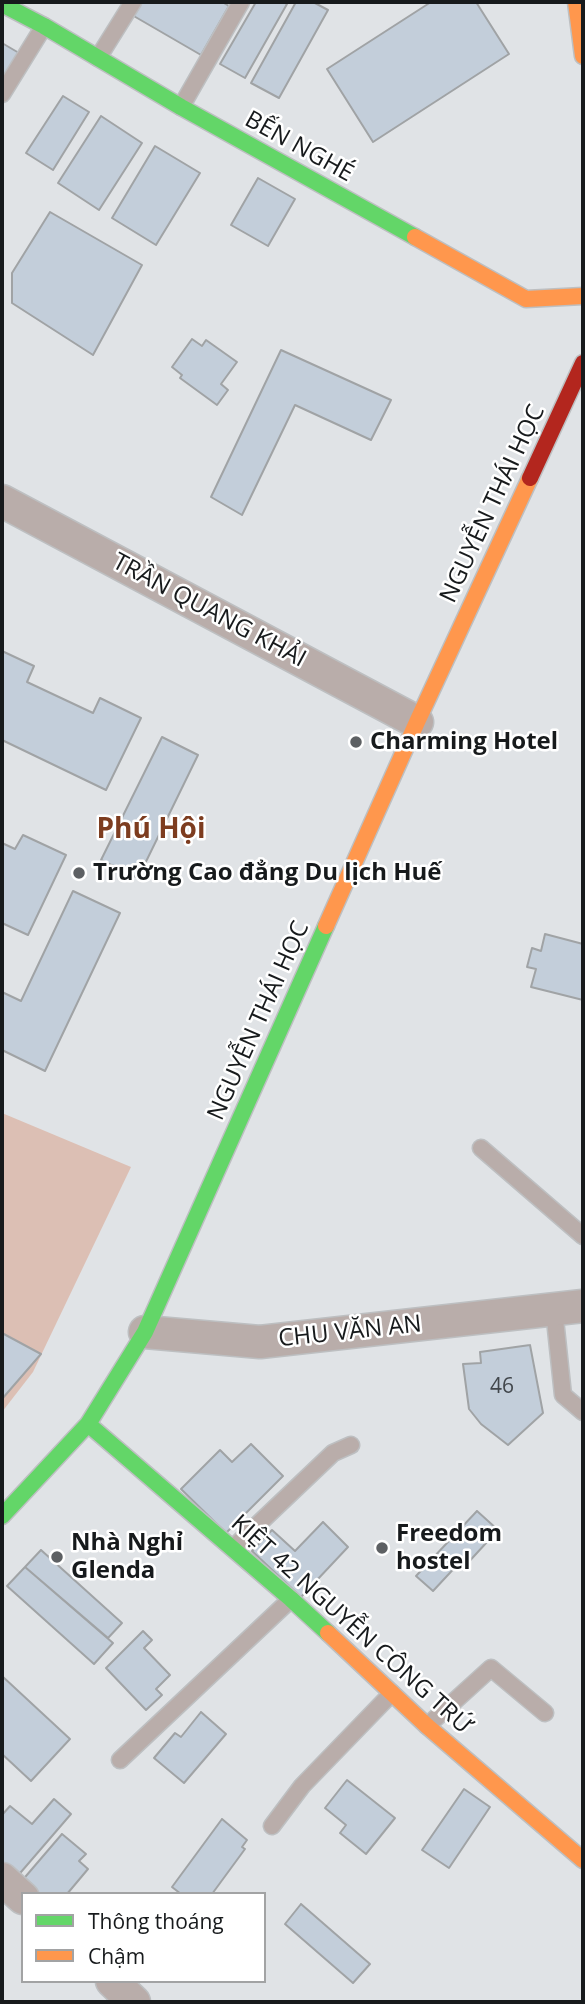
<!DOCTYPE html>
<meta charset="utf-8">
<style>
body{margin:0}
#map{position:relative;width:585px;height:2004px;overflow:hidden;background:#e0e3e6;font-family:"Open Sans",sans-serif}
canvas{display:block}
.frame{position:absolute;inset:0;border:4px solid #171a1c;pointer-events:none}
.legend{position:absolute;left:21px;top:1892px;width:245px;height:91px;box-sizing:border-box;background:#fff;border:2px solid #a2a3a4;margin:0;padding:9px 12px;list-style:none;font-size:21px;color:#171a1c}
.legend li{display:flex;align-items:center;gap:14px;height:35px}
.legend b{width:35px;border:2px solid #a2a3a4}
</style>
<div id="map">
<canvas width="585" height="2004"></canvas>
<div class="frame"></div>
<ul class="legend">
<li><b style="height:9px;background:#63d668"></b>Thông thoáng</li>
<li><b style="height:9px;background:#ff974d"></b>Chậm</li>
</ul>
</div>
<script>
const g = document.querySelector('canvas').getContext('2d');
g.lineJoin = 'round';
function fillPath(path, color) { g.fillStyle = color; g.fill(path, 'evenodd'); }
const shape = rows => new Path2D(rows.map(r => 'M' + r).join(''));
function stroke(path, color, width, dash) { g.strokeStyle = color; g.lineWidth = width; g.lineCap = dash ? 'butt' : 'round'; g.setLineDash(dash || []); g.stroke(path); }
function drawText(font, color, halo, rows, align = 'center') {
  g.font = font + ' "Open Sans",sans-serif'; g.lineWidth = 5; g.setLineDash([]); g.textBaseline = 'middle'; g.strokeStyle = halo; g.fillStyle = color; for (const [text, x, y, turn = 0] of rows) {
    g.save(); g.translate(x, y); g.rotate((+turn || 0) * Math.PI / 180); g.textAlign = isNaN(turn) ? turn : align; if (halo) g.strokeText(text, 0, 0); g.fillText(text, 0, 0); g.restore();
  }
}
const green = shape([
 [2,1113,131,1167,33,1372,2,1412]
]);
const building = shape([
 [139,2,222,2,229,6,201,55,132,15,139,2],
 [256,2,283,2,287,4,245,78,220,64,256,2],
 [296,2,313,2,328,10,279,98,251,83,296,2],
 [431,2,476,2,509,54,373,142,327,69,431,2],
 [2,43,19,53,2,81,2,43],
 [63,96,89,112,53,170,26,153,63,96],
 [101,116,142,143,99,210,58,183,101,116],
 [155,146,200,173,156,245,112,218,155,146],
 [258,178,295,199,268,246,231,225,258,178],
 [50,212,142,265,93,355,12,303,12,273,50,212],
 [192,339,202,346,206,340,237,362,221,384,228,390,217,405,180,378,182,375,172,367,192,339],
 [281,350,391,400,371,440,295,405,242,515,211,497,281,350],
 [2,651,34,666,27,682,93,713,100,698,141,718,106,790,2,740,2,651],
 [162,737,198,755,138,878,101,860,162,737],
 [23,835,66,855,28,935,2,923,2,843,15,849,23,835],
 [73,891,120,913,45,1071,2,1050,2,992,21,1001,73,891],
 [545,934,583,944,583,1000,531,987,536,969,527,967,532,948,541,951,545,934],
 [2,1333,41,1354,2,1399,2,1333],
 [530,1345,543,1413,508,1445,481,1424,469,1409,463,1364,481,1363,480,1352,530,1345],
 [251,1444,283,1476,226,1533,181,1489,220,1450,232,1462,251,1444],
 [477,1511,498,1530,465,1566,460,1562,433,1591,416,1576,477,1511],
 [323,1522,348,1547,301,1597,252,1551,272,1530,295,1551,323,1522],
 [41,1550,122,1623,108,1638,25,1567,41,1550],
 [25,1567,113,1643,94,1664,7,1586,25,1567],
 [143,1631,152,1640,144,1648,170,1675,156,1689,162,1695,146,1710,106,1668,143,1631],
 [2,1676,70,1739,31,1781,2,1754,2,1676],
 [201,1712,226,1734,184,1783,154,1758,175,1733,181,1737,201,1712],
 [347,1780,395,1818,366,1854,340,1833,346,1825,325,1808,347,1780],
 [464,1789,490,1807,449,1868,422,1850,464,1789],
 [54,1799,71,1814,15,1879,2,1868,2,1815,10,1806,32,1824,54,1799],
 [222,1819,247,1840,242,1847,245,1849,212,1894,181,1894,172,1887,222,1819],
 [62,1834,86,1854,79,1861,88,1869,67,1894,33,1894,20,1883,62,1834],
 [301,1904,370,1964,353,1983,285,1924,301,1904]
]);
const lane = shape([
 [98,58,133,2],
 [2,94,44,26],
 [181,107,241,2],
 [481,1148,583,1236],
 [554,1310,563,1395,583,1412],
 [233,1548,333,1453,351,1445],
 [427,1726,491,1668,545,1713],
 [120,1760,291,1599],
 [272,1826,302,1786,392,1693]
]);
const street = shape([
 [2,501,417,722],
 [145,1332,260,1342,583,1306],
 [2,1879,23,1898],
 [112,1981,134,2002]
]);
const fast = shape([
 [2,4,44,26,181,107,415,237],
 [88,1424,291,1599,328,1633],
 [2,1516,88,1424,145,1332,326,926]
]);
const slow = shape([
 [576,2,583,56],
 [415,237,526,299,583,296],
 [326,926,417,722,530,478],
 [328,1633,427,1726,583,1860]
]);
const jam = shape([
 [530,478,583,363]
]);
const markers = [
 [356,742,7,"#5d6063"],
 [79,873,7,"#5d6063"],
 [382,1548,7,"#5d6063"],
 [57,1557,7,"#5d6063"]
];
const numberNames = [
 ["46",502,1387]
];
const streetNames = [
 ["BẾN NGHÉ",299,147,29],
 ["NGUYỄN THÁI HỌC",493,504,-65],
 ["TRẦN QUANG KHẢI",209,611,28],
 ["NGUYỄN THÁI HỌC",259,1021,-66],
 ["CHU VĂN AN",350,1332,-6],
 ["KIỆT 42 NGUYỄN CÔNG TRỨ",351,1625,42]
];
const poiNames = [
 ["Charming Hotel",370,742],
 ["Trường Cao đẳng Du lịch Huế",93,873],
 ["Freedom",396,1534],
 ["hostel",396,1562],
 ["Nhà Nghỉ",71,1543],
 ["Glenda",71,1571]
];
const quarterNames = [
 ["Phú Hội",151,830]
];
fillPath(green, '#dcbfb4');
fillPath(building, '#c3ceda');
stroke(building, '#a0a3a5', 2);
stroke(lane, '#bdbfc1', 19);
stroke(street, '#bdbfc1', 35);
stroke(fast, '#bdbfc1', 19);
stroke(slow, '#bdbfc1', 19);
stroke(jam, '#bdbfc1', 19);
stroke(lane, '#b9adaa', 16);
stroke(street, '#b9adaa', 32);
stroke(fast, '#63d668', 16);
stroke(slow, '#ff974d', 16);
stroke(jam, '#b3261e', 16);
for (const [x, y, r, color] of markers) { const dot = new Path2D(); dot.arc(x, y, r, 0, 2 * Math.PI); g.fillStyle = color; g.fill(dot); stroke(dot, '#fff', 2.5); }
drawText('21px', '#42474c', null, numberNames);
drawText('24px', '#171a1c', '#fff', streetNames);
drawText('bold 24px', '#171a1c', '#fff', poiNames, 'left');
drawText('bold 28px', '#7d3c1f', '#fff', quarterNames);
</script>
